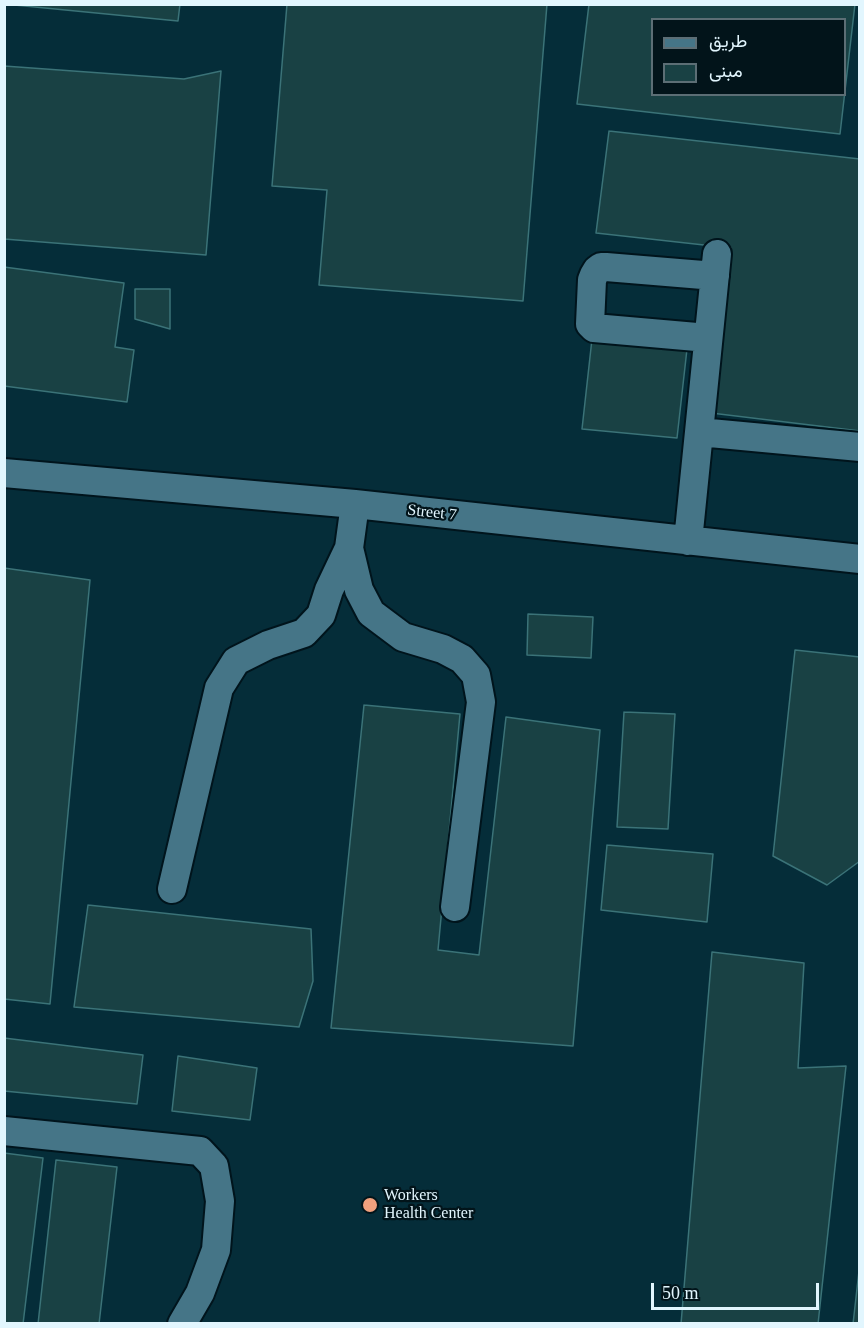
<!DOCTYPE html>
<meta charset="utf-8">
<style>
body{margin:0}
#map{position:relative;width:864px;height:1328px;overflow:hidden;background:#052d39;font-family:"Times New Roman",Vazirmatn,serif}
canvas{display:block}
.frame{position:absolute;inset:0;border:6px solid #e2f6fe;pointer-events:none}
.legend{position:absolute;left:651px;top:18px;width:195px;height:78px;box-sizing:border-box;background:#02141a;border:2px solid #5c6e75;margin:0;padding:8px 10px;list-style:none;font-size:18px;color:#e2f6fe}
.legend li{display:flex;align-items:center;gap:12px;height:30px}
.legend b{width:30px;border:2px solid #5c6e75}
.scale{position:absolute;left:651px;top:1283px;width:168px;height:27px;box-sizing:border-box;border:3px solid #e2f6fe;border-top:0;padding-left:8px;font-size:18px;line-height:21px;white-space:nowrap;color:#e2f6fe;-webkit-text-stroke:4px #02141a;paint-order:stroke}
</style>
<div id="map">
<canvas width="864" height="1328"></canvas>
<div class="frame"></div>
<ul class="legend">
<li><b style="height:8px;background:#457587"></b>طريق</li>
<li><b style="height:16px;background:#194144"></b>مبنى</li>
</ul>
<div class="scale">50 m</div>
</div>
<script>
const g = document.querySelector('canvas').getContext('2d');
g.lineJoin = 'round';
function fillPath(path, color) { g.fillStyle = color; g.fill(path, 'evenodd'); }
const shape = rows => new Path2D(rows.map(r => 'M' + r).join(''));
function stroke(path, color, width, dash) { g.strokeStyle = color; g.lineWidth = width; g.lineCap = dash ? 'butt' : 'round'; g.setLineDash(dash || []); g.stroke(path); }
function drawText(font, color, halo, rows, align = 'center') {
  g.font = font + ' "Times New Roman",serif'; g.lineWidth = 4.5; g.setLineDash([]); g.textBaseline = 'middle'; g.strokeStyle = halo; g.fillStyle = color; for (const [text, x, y, turn = 0] of rows) {
    g.save(); g.translate(x, y); g.rotate((+turn || 0) * Math.PI / 180); g.textAlign = isNaN(turn) ? turn : align; if (halo) g.strokeText(text, 0, 0); g.fillText(text, 0, 0); g.restore();
  }
}
const building = shape([
 [4,4,180,4,178,21,4,4],
 [287,4,547,4,523,301,319,285,327,190,272,186,287,4],
 [589,4,855,4,840,134,577,104,589,4],
 [652,20,844,20,844,94,652,94,652,20],
 [4,66,184,79,221,71,206,255,4,239,4,66],
 [609,131,860,159,860,431,711,413,731,248,596,233,609,131],
 [4,267,124,283,115,347,134,350,127,402,4,386,4,267],
 [135,289,170,289,170,329,135,319,135,289],
 [592,339,687,349,677,438,582,429,592,339],
 [4,568,90,580,50,1004,4,999,4,568],
 [528,614,593,617,591,658,527,655,528,614],
 [795,650,860,657,860,861,827,885,773,856,795,650],
 [364,705,460,714,438,950,479,955,506,717,600,730,573,1046,331,1028,364,705],
 [624,712,675,714,668,829,617,827,624,712],
 [607,845,713,854,707,922,601,910,607,845],
 [88,905,311,929,313,981,299,1027,74,1007,88,905],
 [712,952,804,963,798,1068,846,1066,818,1324,681,1324,712,952],
 [4,1038,143,1055,137,1104,4,1091,4,1038],
 [178,1056,257,1068,250,1120,172,1111,178,1056],
 [4,1153,43,1158,23,1324,4,1324,4,1153],
 [56,1160,117,1167,99,1324,38,1324,56,1160],
 [860,1262,860,1324,853,1324,860,1262]
]);
const minor = shape([
 [708,338,594,328,590,324,592,280,594,275,597,270,601,267,606,267,715,276],
 [699,432,860,447],
 [4,473,355,504,860,559],
 [355,504,349,548,359,590,371,613,403,637,443,649,462,659,476,675,481,702,455,907],
 [688,541,717,254],
 [172,889,219,688,236,661,268,645,304,633,321,615,329,590,349,548],
 [4,1131,200,1151,214,1166,220,1201,216,1250,200,1293,182,1324]
]);
const markers = [
 [370,1205,8,"#f2a17e"]
];
const streetNames = [
 ["Street 7",432,513,6]
];
const poiNames = [
 ["Workers",384,1196],
 ["Health Center",384,1214]
];
fillPath(building, '#194144');
stroke(building, '#3b7378', 1.5);
stroke(minor, '#00141c', 32);
stroke(minor, '#457587', 28);
for (const [x, y, r, color] of markers) { const dot = new Path2D(); dot.arc(x, y, r, 0, 2 * Math.PI); g.fillStyle = color; g.fill(dot); stroke(dot, '#02141a', 2); }
drawText('16px', '#e2f6fe', '#02141a', streetNames);
drawText('16px', '#e2f6fe', '#02141a', poiNames, 'left');
</script>
